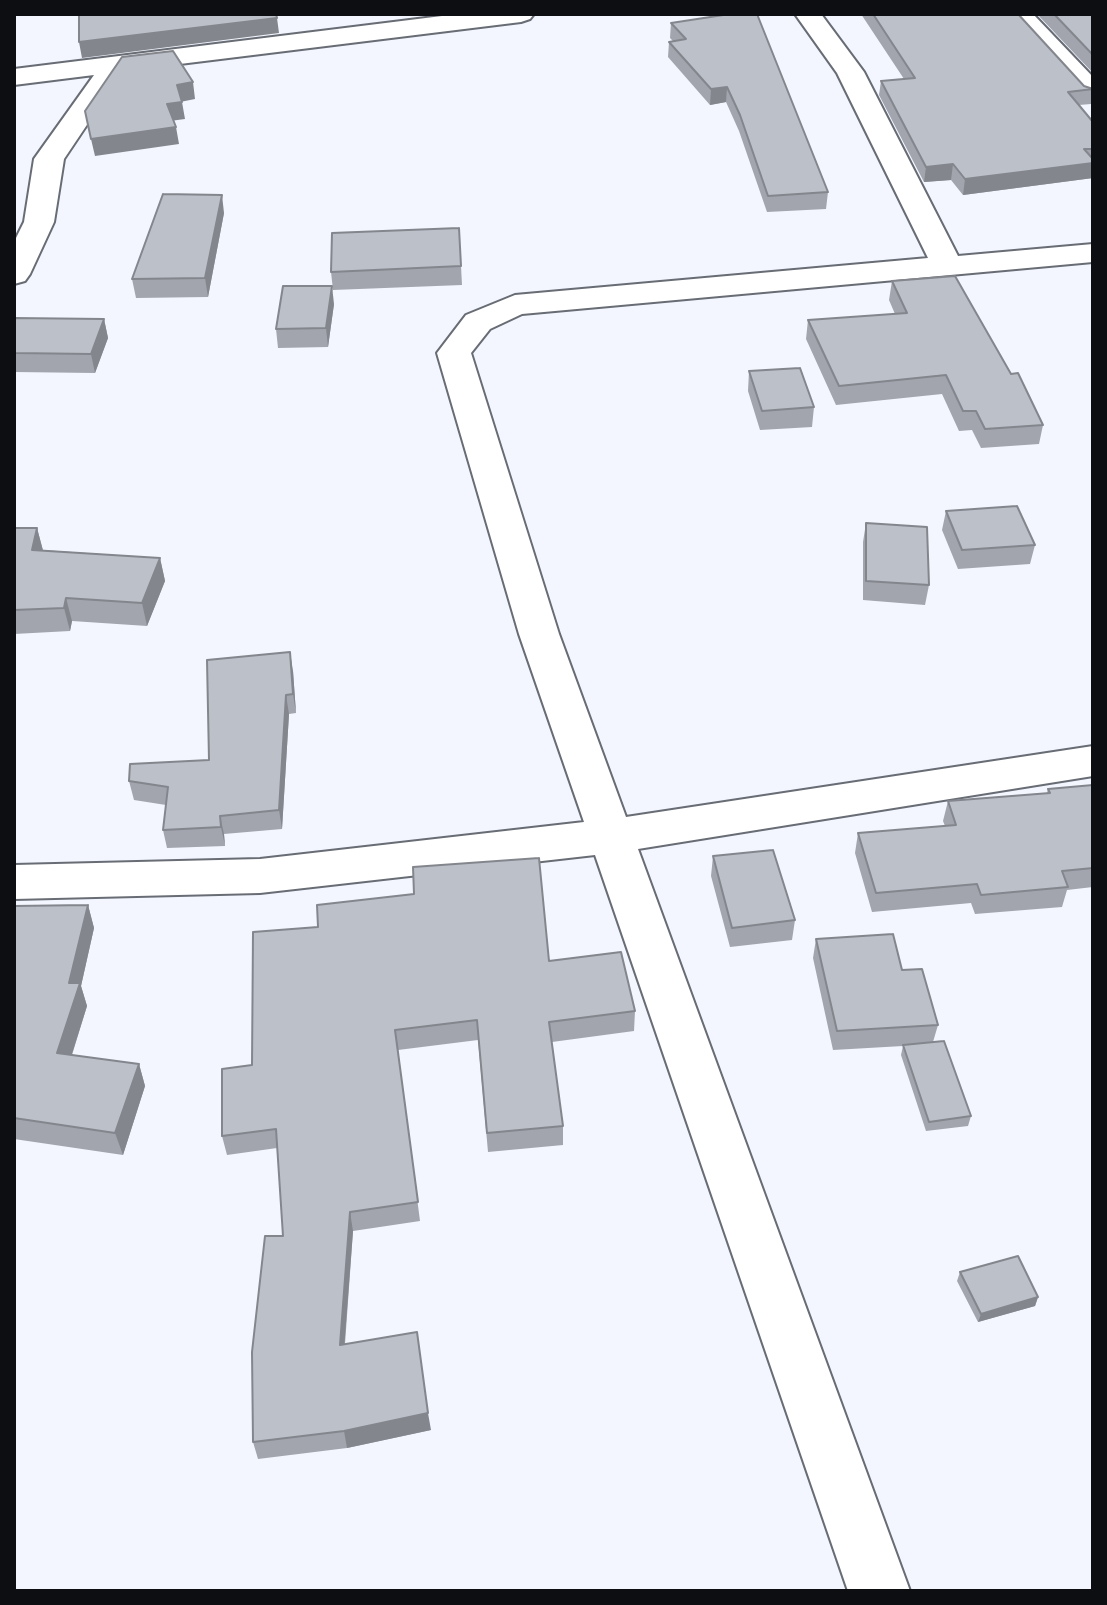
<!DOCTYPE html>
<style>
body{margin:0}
#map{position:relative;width:1107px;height:1605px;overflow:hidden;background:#f3f6fe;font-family:Montserrat,sans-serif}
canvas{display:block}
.frame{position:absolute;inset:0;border:16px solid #0d0e11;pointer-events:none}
</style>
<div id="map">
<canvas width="1107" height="1605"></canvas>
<div class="frame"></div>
</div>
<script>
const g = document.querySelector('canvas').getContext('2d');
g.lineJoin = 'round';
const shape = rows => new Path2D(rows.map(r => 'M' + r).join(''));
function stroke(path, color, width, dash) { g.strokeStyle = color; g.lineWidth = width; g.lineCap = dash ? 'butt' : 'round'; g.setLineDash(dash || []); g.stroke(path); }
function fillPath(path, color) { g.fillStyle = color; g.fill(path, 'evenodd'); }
const minor = shape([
 [458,14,534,14,530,19,521,22,123,71,64,159,54,222,30,274,25,281,14,284,14,242,24,222,34,159,94,75,14,85,14,69,458,14],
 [795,14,821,14,864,72,958,256,1093,244,1093,262,522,314,490,329,471,353,559,634,626,817,1093,746,1093,776,638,849,910,1591,848,1591,595,855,260,893,14,899,14,865,260,859,584,822,519,634,437,353,466,315,515,295,928,258,837,73,795,14],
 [1006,14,1033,14,1093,77,1093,101,1083,99,1006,14]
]);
const wall = shape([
 [861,14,1018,14,1084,86,1093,89,1091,104,1079,105,1093,122,1093,178,963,195,951,180,924,182,879,95,881,81,904,79],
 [1037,14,1093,14,1093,73],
 [671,23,828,192,826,209,767,212,739,131,726,102,710,105,668,57,669,42,673,41,670,38],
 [224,213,208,297,136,298,132,279],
 [461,266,462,285,333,290,331,272],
 [892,281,1011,374,1043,425,1039,444,981,448,972,430,959,431,942,394,836,405,806,339,808,320,895,314,889,300],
 [334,304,328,347,278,348,276,329],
 [14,318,104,319,108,338,95,373,14,372],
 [749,371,814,407,812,427,760,430,748,391],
 [946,511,1035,545,1030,564,958,569,942,530],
 [866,523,929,585,925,605,863,600,863,542],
 [14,528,37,528,43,550,160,558,165,581,147,626,72,621,70,631,14,634],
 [293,671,296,713,289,714,282,829,224,834,225,846,167,848,163,830,166,805,134,800,129,781,209,760],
 [1093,785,1093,887,1067,890,1062,907,975,914,971,903,872,912,855,853,858,833,945,826,943,821,948,801,1047,793,1048,789],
 [713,856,795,920,792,940,730,947,711,876],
 [88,905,94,928,81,986,87,1006,72,1055,139,1064,145,1086,123,1155,14,1139,14,906],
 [816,939,902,970,938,1025,933,1042,971,1116,968,1126,926,1131,901,1055,903,1046,833,1050,813,958],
 [549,961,635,1011,634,1031,552,1042,563,1126,563,1145,488,1152,478,1040,398,1050,420,1221,353,1231,345,1344,431,1430,347,1448,258,1459,253,1442,283,1236,277,1148,227,1155,222,1136,252,1065],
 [960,1272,1038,1297,1035,1306,978,1322,957,1281]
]);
const shadedWall = shape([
 [277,18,279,33,82,58,79,42],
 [193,82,195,99,180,102,177,85],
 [727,87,726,102,710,105,711,89],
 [182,102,185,119,170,121,167,104],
 [176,127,179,144,95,156,91,139],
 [1093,163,1093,178,963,195,965,179],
 [953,164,951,180,924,182,926,167],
 [222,195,224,213,208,297,205,278],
 [332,286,334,304,328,347,326,328],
 [104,319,108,338,95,373,91,354],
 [37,528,43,551,32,550],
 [160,558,165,581,147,626,142,603],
 [66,598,72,621,70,631,64,608],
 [290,652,293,671,296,713,293,694],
 [286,695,289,714,282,829,279,810],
 [220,816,224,834,225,846,221,827],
 [88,905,94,928,81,986,87,1006,65,1076,57,1053,69,983],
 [139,1064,145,1086,123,1155,115,1133],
 [350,1212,353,1231,343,1363,340,1345],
 [1038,1297,1035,1306,978,1322,981,1314],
 [428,1413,431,1430,347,1448,344,1431]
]);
const building = shape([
 [86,14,276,14,277,18,79,42,79,15,86,14],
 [730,14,757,14,828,192,768,196,740,115,727,87,711,89,669,42,686,39,671,23,730,14],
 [873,14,1018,14,1084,86,1093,89,1068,92,1093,122,1093,149,1084,149,1093,159,1093,163,965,179,953,164,926,167,881,81,915,78,873,14],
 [1054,14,1093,14,1093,55,1054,14],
 [173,51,193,82,177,85,182,102,167,104,176,127,91,139,85,111,122,57,173,51],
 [163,194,222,195,205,278,132,279,163,194],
 [459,228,461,266,331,272,332,233,459,228],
 [955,276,1011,374,1018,373,1043,425,985,429,976,411,963,411,946,375,839,386,808,320,907,313,892,281,955,276],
 [283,286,332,286,326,328,276,329,283,286],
 [14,318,104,319,91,354,14,353,14,318],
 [800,368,814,407,762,411,749,371,800,368],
 [1017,506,1035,545,962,550,946,511,1017,506],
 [866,523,927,527,929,585,866,581,866,523],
 [14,528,37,528,32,550,160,558,142,603,66,598,64,608,14,610,14,528],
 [290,652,293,694,286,695,279,810,220,816,221,827,163,830,168,787,129,781,130,764,209,760,207,660,290,652],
 [1093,785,1093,868,1062,871,1068,887,981,895,977,884,876,893,858,833,956,825,948,801,1050,793,1048,789,1093,785],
 [773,850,795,920,732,928,713,856,773,850],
 [539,858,549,961,621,952,635,1011,549,1022,563,1126,487,1133,477,1020,395,1030,418,1202,350,1212,340,1345,417,1332,428,1413,344,1431,253,1442,252,1352,265,1236,283,1236,276,1129,222,1136,222,1069,252,1065,253,932,318,927,317,905,414,894,413,867,539,858],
 [88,905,69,983,80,983,57,1053,139,1064,115,1133,14,1118,14,906,88,905],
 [893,934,902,970,922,969,938,1025,837,1031,816,939,893,934],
 [944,1041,971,1116,929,1122,903,1045,944,1041],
 [1018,1256,1038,1297,981,1314,960,1272,1018,1256]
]);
stroke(minor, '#686c74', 4);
fillPath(minor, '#fff');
fillPath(wall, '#a2a5ad');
fillPath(shadedWall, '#84868d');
fillPath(building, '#bcc0c9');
stroke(building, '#84868d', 2);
</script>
